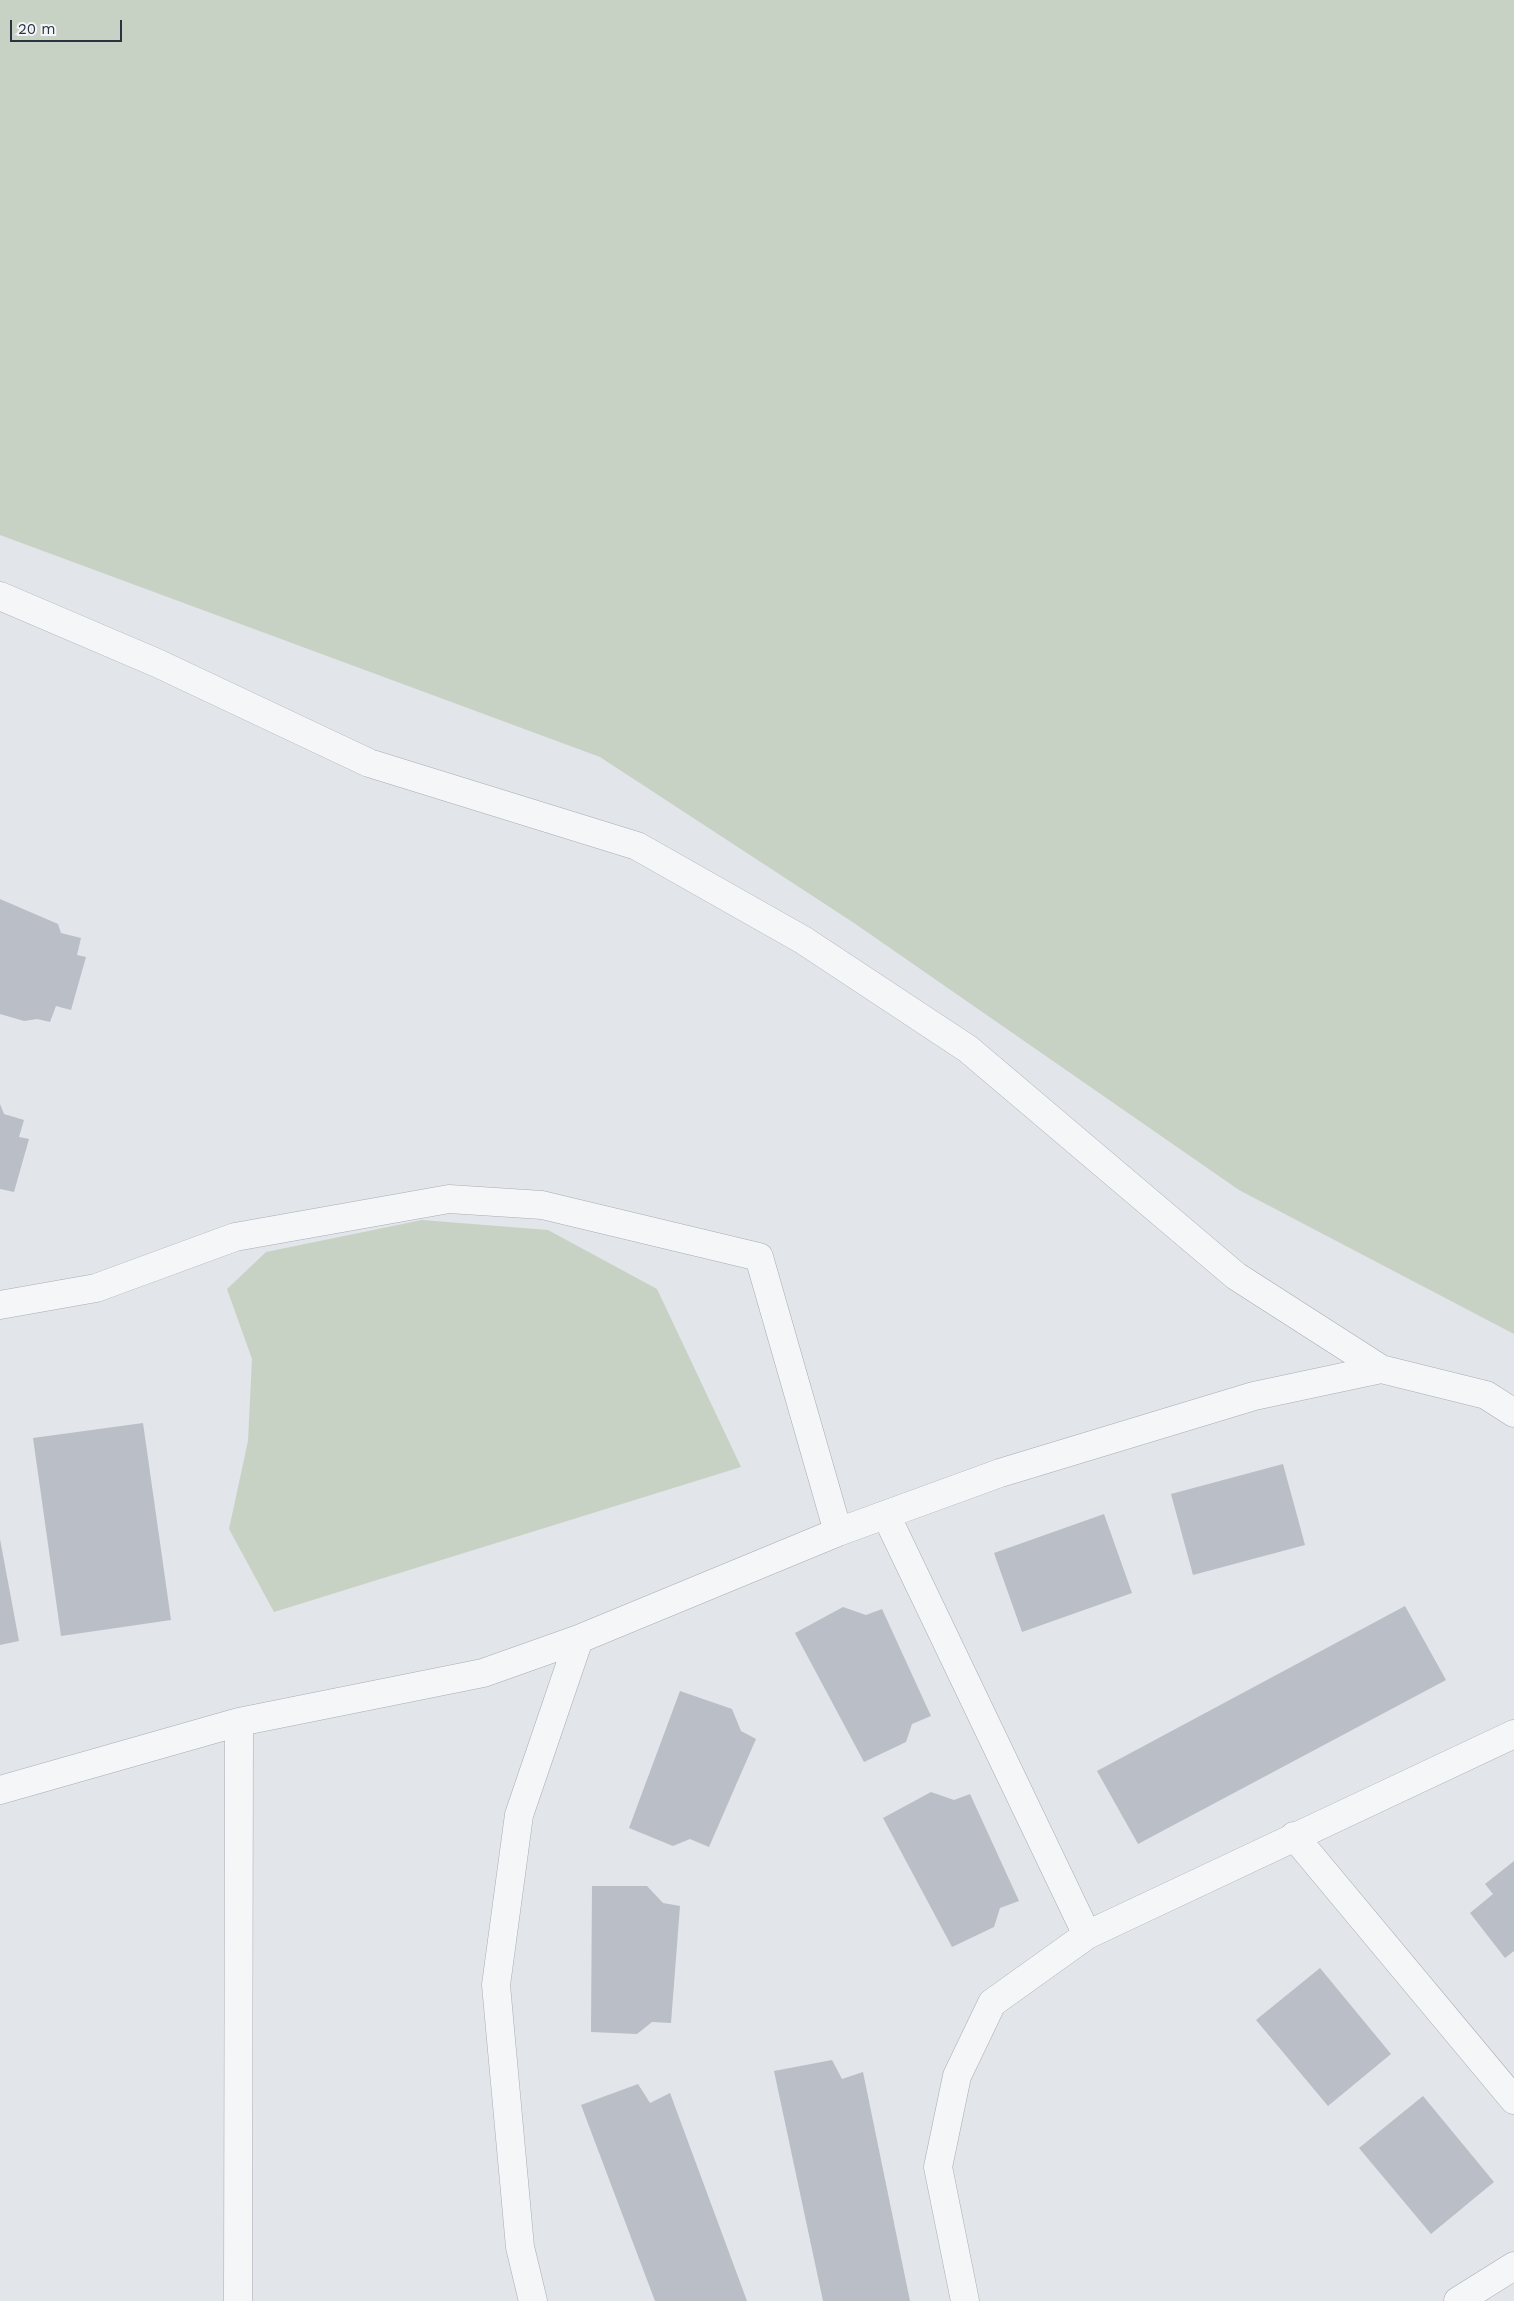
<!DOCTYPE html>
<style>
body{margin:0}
#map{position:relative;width:1514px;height:2301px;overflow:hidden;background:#e2e5e9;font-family:"Work Sans",sans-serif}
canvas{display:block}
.scale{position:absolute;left:10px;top:20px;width:112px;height:22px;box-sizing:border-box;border:2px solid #2c3340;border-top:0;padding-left:6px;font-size:15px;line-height:18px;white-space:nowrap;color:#2c3340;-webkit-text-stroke:4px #f2f4f7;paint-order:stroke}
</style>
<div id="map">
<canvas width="1514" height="2301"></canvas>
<div class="scale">20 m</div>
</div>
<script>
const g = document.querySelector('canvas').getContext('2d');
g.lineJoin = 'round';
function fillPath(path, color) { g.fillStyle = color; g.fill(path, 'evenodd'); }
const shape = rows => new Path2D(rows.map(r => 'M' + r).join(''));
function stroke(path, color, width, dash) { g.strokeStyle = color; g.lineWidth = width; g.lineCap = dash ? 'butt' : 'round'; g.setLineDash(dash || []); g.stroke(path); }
const green = shape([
 [0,0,1514,0,1514,1334,1239,1190,854,923,600,757,0,535],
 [422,1220,548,1230,657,1289,741,1467,274,1612,229,1529,248,1441,252,1359,227,1289,266,1252]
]);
const building = shape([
 [0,899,58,924,61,933,81,938,77,955,86,957,71,1010,56,1006,50,1022,37,1019,24,1021,0,1014],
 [0,1104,4,1114,24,1120,19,1137,29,1139,14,1192,0,1189],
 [143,1423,171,1620,61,1636,33,1438],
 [1283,1464,1305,1545,1193,1575,1171,1494],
 [1104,1514,1132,1593,1022,1632,994,1553],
 [0,1539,19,1641,0,1645],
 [1405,1606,1446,1680,1138,1844,1097,1771],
 [843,1607,866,1615,882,1609,931,1716,912,1724,906,1742,864,1762,795,1633],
 [680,1691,732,1709,741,1731,756,1739,709,1847,690,1839,673,1846,629,1828],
 [931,1792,954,1800,970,1794,1019,1901,1000,1908,994,1927,952,1947,883,1818],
 [1514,1861,1514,1951,1505,1958,1470,1913,1493,1894,1485,1884],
 [592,1886,647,1886,663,1903,680,1906,671,2023,652,2022,637,2034,591,2032],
 [1320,1968,1391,2054,1328,2106,1256,2020],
 [832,2060,842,2079,863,2072,910,2301,823,2301,774,2071],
 [638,2084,650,2103,670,2093,747,2301,655,2301,581,2105],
 [1423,2096,1494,2182,1431,2234,1359,2148]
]);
const minor = shape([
 [0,596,157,663,369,763,637,846,803,940,968,1049,1236,1276,1381,1369],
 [0,1305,96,1288,235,1237,449,1199,542,1205,759,1257,838,1532],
 [886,1515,1087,1935],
 [0,1790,239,1722,483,1673,579,1639,838,1532,1000,1473,1254,1396,1381,1369,1486,1395,1514,1413],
 [1294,1836,1514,2100],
 [238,2301,239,1722],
 [533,2301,520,2247,496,1985,519,1815,579,1639],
 [965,2301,938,2167,957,2076,992,2003,1087,1935,1514,1734],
 [1458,2301,1514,2266]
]);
fillPath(green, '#c7d2c4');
fillPath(building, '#babec6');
stroke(minor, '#a8acb3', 29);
stroke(minor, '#f5f6f8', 28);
</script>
